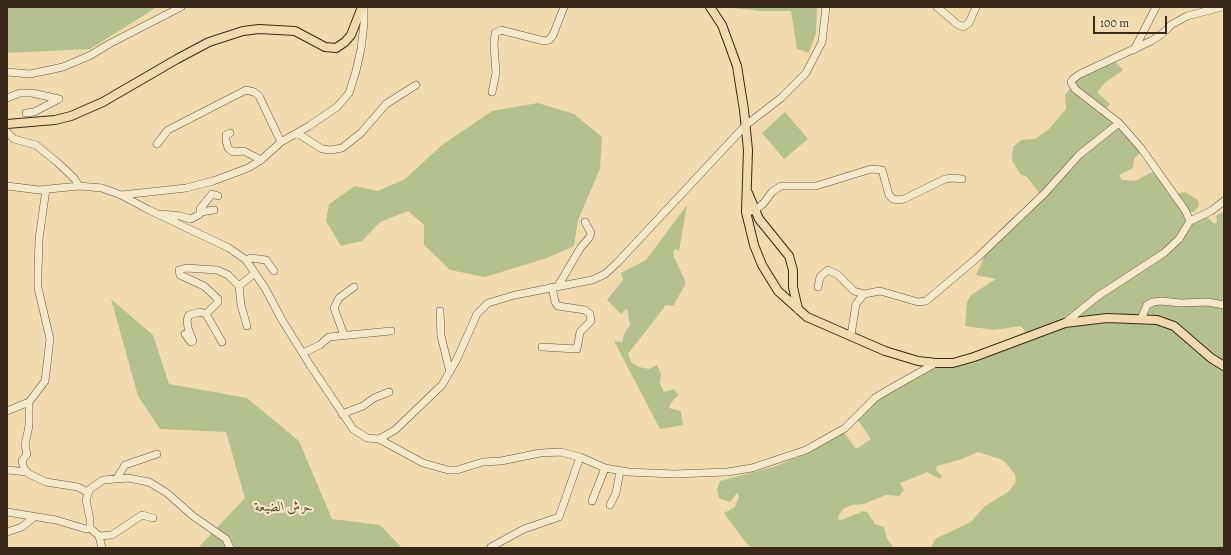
<!DOCTYPE html>
<meta charset="utf-8">
<style>
body{margin:0}
#map{position:relative;width:1231px;height:555px;overflow:hidden;background:#f1dbae;font-family:Alegreya,serif}
canvas{display:block}
.frame{position:absolute;inset:0;border:8px solid #392818;pointer-events:none}
.scale{position:absolute;left:1093px;top:16px;width:74px;height:18px;box-sizing:border-box;border:2px solid #392818;border-top:0;padding-left:5px;font-size:12px;line-height:14px;white-space:nowrap;color:#392818;-webkit-text-stroke:3px #f6e8ca;paint-order:stroke}
</style>
<div id="map">
<canvas width="1231" height="555"></canvas>
<div class="frame"></div>
<div class="scale">100 m</div>
</div>
<script>
const g = document.querySelector('canvas').getContext('2d');
g.lineJoin = 'round';
function fillPath(path, color) { g.fillStyle = color; g.fill(path, 'evenodd'); }
const shape = rows => new Path2D(rows.map(r => 'M' + r).join(''));
function stroke(path, color, width, dash) { g.strokeStyle = color; g.lineWidth = width; g.lineCap = dash ? 'butt' : 'round'; g.setLineDash(dash || []); g.stroke(path); }
function drawText(font, color, halo, rows, align = 'center') {
  g.font = font + ' Alegreya,Amiri,serif'; g.lineWidth = 4; g.setLineDash([]); g.textBaseline = 'middle'; g.strokeStyle = halo; g.fillStyle = color; for (const [text, x, y, turn = 0] of rows) {
    g.save(); g.translate(x, y); g.rotate((+turn || 0) * Math.PI / 180); g.textAlign = isNaN(turn) ? turn : align; if (halo) g.strokeText(text, 0, 0); g.fillText(text, 0, 0); g.restore();
  }
}
const green = shape([
 [7,7,157,7,90,49,7,53],
 [724,7,817,7,816,33,809,53,797,49,791,11,760,11],
 [1111,57,1123,70,1105,83,1098,91,1098,93,1110,104,1103,112,1142,151,1134,159,1133,168,1119,175,1122,180,1135,181,1150,173,1154,172,1177,194,1185,192,1198,200,1199,206,1193,212,1188,212,1188,218,1205,216,1215,224,1217,222,1216,216,1224,211,1224,548,931,548,934,541,937,538,971,522,985,506,1008,492,1016,482,1015,474,1003,460,978,452,962,459,937,466,936,470,942,476,940,479,927,472,923,474,900,483,904,490,899,496,886,495,864,504,852,505,843,509,839,515,838,519,841,520,864,511,868,513,875,524,884,527,887,539,894,548,753,548,746,543,724,513,735,507,739,496,737,493,730,502,719,498,717,490,720,481,773,467,811,452,843,431,856,449,871,439,857,419,888,391,933,367,1028,335,1021,326,994,330,965,326,967,302,971,295,996,279,976,275,983,260,986,245,1009,221,1040,194,1027,177,1020,174,1012,160,1013,147,1021,140,1035,139,1049,129,1066,109,1065,95,1070,89,1070,82,1077,72,1087,66],
 [538,103,574,114,602,137,600,169,578,220,574,246,547,258,485,277,450,270,424,245,424,225,408,211,380,222,362,241,341,246,326,221,329,204,355,186,378,191,405,179,442,145,492,111],
 [785,112,808,139,784,159,762,133],
 [687,205,679,251,677,249,673,251,674,257,685,280,685,285,673,306,666,305,628,354,631,362,639,367,649,369,657,365,661,374,660,383,664,392,674,389,678,395,671,403,669,408,681,411,683,425,660,429,614,341,622,342,625,332,630,325,627,308,621,314,607,300,623,280,621,273,646,260],
 [111,299,153,335,169,384,247,398,299,441,332,519,380,525,402,548,198,548,245,498,226,432,160,429,138,396]
]);
const minor = shape([
 [937,7,957,24,963,27,969,23,976,7],
 [1134,50,1156,7],
 [7,72,30,74,63,67,91,55,109,44,181,7],
 [492,92,496,73,494,45,495,33,501,30,544,41,549,40,553,35,564,7],
 [7,98,20,93,32,93,59,99,34,112,26,113],
 [7,132,14,139,36,145,57,162,74,178,79,186],
 [230,133,226,135,226,140,228,148,233,152,244,151,261,160],
 [297,133,322,149,331,150,342,148,361,133,386,104,416,85],
 [157,144,168,130,246,90,254,92,259,96,281,142],
 [7,186,39,190,79,186,102,188,121,195,149,210,229,248,246,260,265,288,282,320,310,365,353,429,367,438,379,439,395,430,442,385,457,359,477,314,488,303,515,295,592,280,605,274,617,263,746,125,781,98,806,73,822,42,826,7],
 [122,195,186,188,213,181,248,168,261,160,281,142,309,126,337,107,349,93,356,71,361,49,364,23,364,7],
 [200,212,214,210],
 [746,212,755,210,763,204,772,192,781,186,816,186,871,169,882,170,889,195,893,199,898,200,904,199,945,179,953,178,962,179],
 [162,214,180,216,191,219,200,214,200,209,212,194,218,196],
 [1190,221,1211,211,1224,201],
 [246,260,251,258,266,260,274,271],
 [558,286,581,247,589,238,591,233,585,222],
 [818,287,820,277,828,270,838,275,854,291,864,294],
 [440,311,441,336,450,372],
 [1141,319,1147,305,1153,302,1161,301,1181,303,1208,302,1224,305],
 [1065,323,1098,296,1164,253,1179,239,1190,221,1185,210,1141,148,1119,123,1075,89,1071,82,1073,79,1080,74,1151,41,1162,34,1171,25,1187,16,1222,7],
 [247,326,241,305,239,286,255,273],
 [185,334,191,342,193,341,188,328,187,320,189,315,200,312,206,314],
 [344,335,334,308,339,298,354,287],
 [851,335,856,304,864,294,880,291,918,302,926,301,977,258,1045,193,1079,155,1119,123],
 [222,342,206,314,218,302,218,299,204,286,180,275,179,270,186,268,217,270,228,275,239,286],
 [542,347,577,349,580,332,591,321,590,314,585,310,558,306,555,302,552,287],
 [303,353,320,345,329,337,391,331],
 [29,402,29,426,25,445,27,454,22,461,24,469,29,474,46,482,78,487,87,492],
 [7,411,29,402,45,381,50,339,38,288,38,273,39,239,46,189],
 [342,414,363,406,374,398,389,392],
 [379,439,423,463,448,470,457,470,483,462,501,461,540,453,561,452,580,457,605,468,628,472,674,474,727,472,752,468,806,450,845,428,875,398,888,390,936,363],
 [7,470,27,472],
 [117,478,125,465,157,454],
 [592,501,605,468],
 [610,505,616,493,620,471],
 [7,512,56,520,86,529,90,528,99,536,102,548],
 [90,528,90,519,86,500,90,489,103,480,128,478,149,482,167,493,193,516,226,539,230,548],
 [7,532,22,527,34,517],
 [99,536,112,535,142,515,153,518],
 [491,547,524,529,559,517,580,457]
]);
const major = shape([
 [710,7,722,25,737,66,744,110,748,150,746,212,754,245,762,265,778,291,807,317,885,351,918,361,936,363,953,363,974,357,1065,323,1107,318,1157,320,1174,326,1211,358,1224,366],
 [7,124,55,120,71,116,103,102,177,59,209,42,243,31,259,29,295,31,325,47,336,48,345,42,351,35,362,7],
 [748,193,759,219,789,256,793,270,793,287,798,309]
]);
const parkNames = [
 ["حرش الضيعة",284,508]
];
fillPath(green, '#b4c18f');
stroke(minor, '#67553e', 8);
stroke(major, '#392818', 10);
stroke(minor, '#f6e8ca', 7);
stroke(major, '#f1dbae', 8);
drawText('italic 14px', '#584e36', '#f6e8ca', parkNames);
</script>
